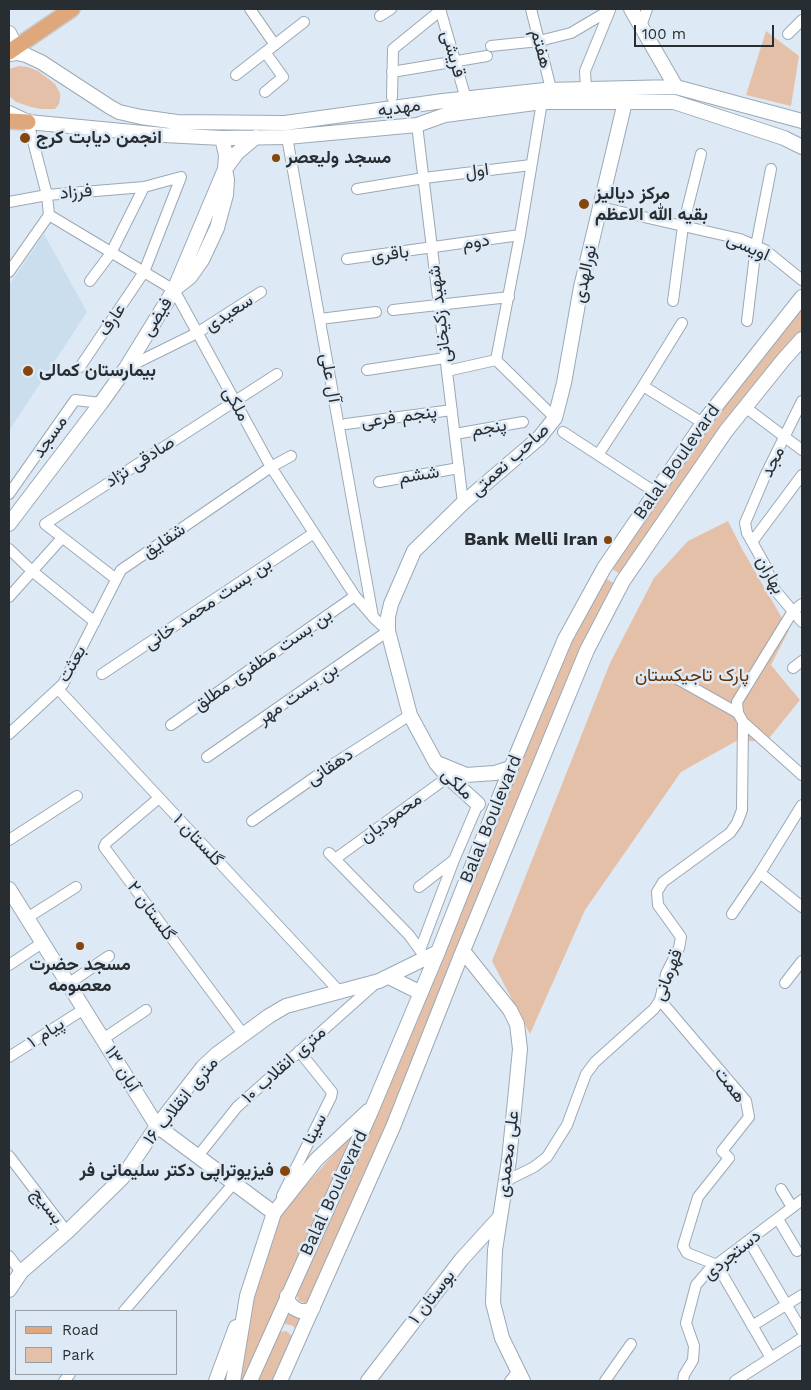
<!DOCTYPE html>
<meta charset="utf-8">
<style>
body{margin:0}
#map{position:relative;width:811px;height:1390px;overflow:hidden;background:#ddeaf6;font-family:"Work Sans",sans-serif}
canvas{display:block}
.frame{position:absolute;inset:0;border:10px solid #282d31;pointer-events:none}
.legend{position:absolute;left:15px;top:1310px;width:162px;height:65px;box-sizing:border-box;background:#ddeaf6;border:1px solid #959ea7;margin:0;padding:6px 9px;list-style:none;font-size:15px;color:#282d31}
.legend li{display:flex;align-items:center;gap:10px;height:25px}
.legend b{width:25px;border:1px solid #959ea7}
.scale{position:absolute;left:634px;top:25px;width:140px;height:22px;box-sizing:border-box;border:2px solid #282d31;border-top:0;padding-left:6px;font-size:15px;line-height:18px;white-space:nowrap;color:#282d31;-webkit-text-stroke:4px #ddeaf6;paint-order:stroke}
</style>
<div id="map">
<canvas width="811" height="1390"></canvas>
<div class="frame"></div>
<ul class="legend">
<li><b style="height:6px;background:#dea87c"></b>Road</li>
<li><b style="height:14px;background:#e5c0a8"></b>Park</li>
</ul>
<div class="scale">100 m</div>
</div>
<script>
const g = document.querySelector('canvas').getContext('2d');
g.lineJoin = 'round';
function fillPath(path, color) { g.fillStyle = color; g.fill(path, 'evenodd'); }
const shape = rows => new Path2D(rows.map(r => 'M' + r).join(''));
function stroke(path, color, width, dash) { g.strokeStyle = color; g.lineWidth = width; g.lineCap = dash ? 'butt' : 'round'; g.setLineDash(dash || []); g.stroke(path); }
function drawText(font, color, halo, rows, align = 'center') {
  g.font = font + ' "Work Sans",Vazirmatn,sans-serif'; g.lineWidth = 5; g.setLineDash([]); g.textBaseline = 'middle'; g.strokeStyle = halo; g.fillStyle = color; for (const [text, x, y, turn = 0] of rows) {
    g.save(); g.translate(x, y); g.rotate((+turn || 0) * Math.PI / 180); g.textAlign = isNaN(turn) ? turn : align; if (halo) g.strokeText(text, 0, 0); g.fillText(text, 0, 0); g.restore();
  }
}
const built = shape([
 [44,234,87,312,9,431,9,285]
]);
const green = shape([
 [766,31,799,56,791,106,746,95],
 [19,66,28,67,38,71,55,84,60,93,60,99,59,104,55,109,40,109,31,107,16,102,9,96,9,69],
 [802,309,802,330,780,354,622,575,610,568,719,410],
 [728,521,742,549,789,630,771,665,800,700,766,742,738,740,681,772,585,910,530,1034,492,961,610,663,654,578,688,541],
 [605,578,617,585,375,1154,311,1300,305,1303,299,1301,296,1293,541,708,571,640],
 [360,1125,246,1381,237,1381,252,1297,279,1215],
 [286,1304,305,1313,298,1332,293,1326,282,1323],
 [286,1331,294,1337,274,1381,257,1381,277,1336,280,1332]
]);
const street = shape([
 [250,9,275,45],
 [440,9,466,99],
 [531,9,551,89],
 [380,16,391,9],
 [641,26,647,9],
 [788,34,802,20],
 [491,46,539,41,571,33,610,10],
 [392,72,487,56],
 [236,75,304,22],
 [586,89,585,71,610,10],
 [265,92,283,77,265,52],
 [392,97,393,49,441,10],
 [542,102,520,235,496,360,555,418],
 [28,122,47,195,49,215],
 [417,125,463,503],
 [287,137,373,617],
 [357,189,424,178,531,165],
 [9,202,47,195,144,187,181,177],
 [600,207,740,239,765,250,802,280],
 [49,215,174,290,271,467,355,596,374,618,388,631,207,757],
 [347,259,520,235],
 [9,272,49,215],
 [90,281,111,253,144,187],
 [673,301,683,226,701,154],
 [393,310,509,297],
 [320,319,376,312],
 [747,321,756,246,771,169],
 [682,323,643,386,703,423],
 [80,367,144,272,181,177],
 [126,368,197,333,261,292],
 [367,370,445,358],
 [447,371,496,360],
 [802,401,765,476,745,523,747,533,765,565,775,590,802,622],
 [745,407,802,450],
 [346,424,452,410],
 [563,432,655,492],
 [455,434,523,422],
 [598,455,643,386],
 [379,482,459,468],
 [9,494,75,400,101,403],
 [752,542,802,475],
 [9,549,32,571,95,622],
 [116,579,45,524,277,374],
 [9,597,62,538],
 [802,604,793,611,737,702,738,713,743,722,802,775],
 [793,668,802,661],
 [102,674,314,533],
 [674,677,738,713],
 [58,689,339,991],
 [171,725,355,596],
 [9,734,63,684,121,570,271,467,291,456],
 [159,798,106,843,104,847,243,1034],
 [252,821,335,763,410,715],
 [9,840,77,796],
 [329,853,409,935,422,953],
 [335,859,448,777],
 [760,873,802,907],
 [419,887,454,860],
 [732,914,760,873,802,805],
 [27,918,76,887],
 [420,950,454,860,478,804],
 [9,965,42,943],
 [785,983,802,961],
 [68,984,109,956],
 [660,1000,746,1101,749,1117,722,1151,729,1158,698,1197,683,1246,687,1253,717,1265,771,1358],
 [103,1039,146,1010],
 [9,1057,84,1009],
 [9,1156,67,1232],
 [198,1156,237,1107,376,983],
 [506,1181,534,1167,547,1157,567,1125,586,1074,595,1062,654,1009,660,1000,666,974,679,948,681,937,658,905,657,892,663,882,730,833,737,823,742,810,743,722],
 [781,1189,792,1207],
 [282,1196,331,1097,332,1092,299,1051],
 [778,1219,797,1251],
 [749,1241,802,1331],
 [9,1256,21,1272],
 [124,1311,234,1183],
 [752,1326,802,1295],
 [64,1381,70,1374],
 [510,1381,518,1371],
 [605,1381,631,1344],
 [683,1381,684,1375,693,1360,694,1346,686,1323,696,1285,708,1271,802,1200],
 [735,1381,802,1338]
]);
const secondary = shape([
 [631,9,676,87],
 [9,33,16,47,23,53],
 [9,54,17,53,26,55,41,62,110,107,119,112,141,117,177,122,285,123,443,101,545,90,676,87,802,121],
 [9,113,28,122,164,135,222,138,287,137,417,125,445,115,542,102,674,102,784,138,802,147],
 [176,288,190,277,202,260,217,228,226,195,227,180,225,169,237,153,256,137],
 [9,524,101,403,126,368,174,290,225,169,226,155,222,138],
 [437,763,466,775,495,773,511,768],
 [478,804,448,777,436,763,410,715,388,631,388,617,391,604,414,551,463,503,539,438,555,418,564,383,581,287,625,102],
 [9,889,157,1126,274,1213],
 [463,951,510,1010,517,1024,520,1049,516,1090,509,1160,495,1250,493,1303,502,1338,523,1381],
 [389,977,421,993],
 [9,1290,21,1272,67,1232,122,1178,157,1126,203,1067,217,1054,269,1016,286,1006,379,981,438,952],
 [287,1296,289,1303,294,1308,300,1311,307,1311,313,1308],
 [216,1381,236,1327],
 [233,1381,247,1296,274,1213,316,1160,368,1111],
 [250,1381,369,1116,438,952,511,768,565,639,604,568,708,416,802,297],
 [280,1381,393,1127,460,958,587,650,623,581,726,431,784,359,802,339],
 [368,1381,461,1260,500,1217]
]);
const primary = shape([
 [9,52,72,9],
 [9,121,28,122]
]);
const markers = [
 [25,138,6,"#85450d"],
 [276,158,5,"#85450d"],
 [584,204,6,"#85450d"],
 [28,371,6,"#85450d"],
 [608,540,5,"#85450d"],
 [80,946,5,"#85450d"],
 [285,1171,6,"#85450d"]
];
const streetNames = [
 ["هفتم",541,49,75],
 ["قریشی",453,54,74],
 ["مهدیه",399,108,-8],
 ["اول",477,171,-7],
 ["فرزاد",76,192,-5],
 ["دوم",476,242,-9],
 ["اویسی",748,247,24],
 ["باقری",390,254,-7],
 ["نورالهدی",585,274,-78],
 ["سعیدی",229,313,-33],
 ["شهید زکیخانی",440,314,-97],
 ["فیضی",157,317,-58],
 ["عارف",112,320,-56],
 ["آل علی",330,378,80],
 ["ملکی",236,404,61],
 ["پنجم فرعی",399,417,-8],
 ["پنجم",489,428,-10],
 ["مسجد",50,437,-55],
 ["صاحب نعمتی",510,460,-42],
 ["صادقی نژاد",140,462,-33],
 ["Balal Boulevard",677,462,-55],
 ["مجد",773,462,-64],
 ["ششم",419,475,-9],
 ["شقایق",164,541,-34],
 ["بهاران",770,575,61],
 ["بن بست محمد خانی",208,604,-34],
 ["بن بست مظفری مطلق",263,660,-35],
 ["بعثت",72,664,-61],
 ["بن بست مهر",298,694,-35],
 ["دهقانی",330,767,-34],
 ["ملکی",457,784,44],
 ["محمودیان",391,818,-36],
 ["Balal Boulevard",491,819,-68],
 ["گلستان ۱",198,840,47],
 ["گلستان ۲",151,911,54],
 ["قهرمانی",668,975,-69],
 ["پیام ۱",46,1033,-33],
 ["۱۰ متری انقلاب",284,1065,-42],
 ["۱۳ آبان",122,1069,58],
 ["همت",730,1085,53],
 ["۱۶ متری انقلاب",181,1101,-51],
 ["سینا",315,1129,-64],
 ["علی محمدی",508,1154,-83],
 ["Balal Boulevard",334,1193,-65],
 ["بسیج",47,1206,52],
 ["دستجردی",732,1255,-39],
 ["بوستان ۱",432,1297,-52]
];
const poiNames = [
 ["انجمن دیابت کرج",36,138],
 ["مسجد ولیعصر",286,158],
 ["مرکز دیالیز",595,194],
 ["بقیه الله الاعظم",595,215],
 ["بیمارستان کمالی",39,371],
 ["Bank Melli Iran",598,540,"right"],
 ["مسجد حضرت",80,965,"center"],
 ["معصومه",80,986,"center"],
 ["فیزیوتراپی دکتر سلیمانی فر",274,1171,"right"]
];
const parkNames = [
 ["پارک تاجیکستان",692,676]
];
fillPath(built, '#cadeee');
fillPath(green, '#e5c0a8');
stroke(street, '#9ca9b4', 12);
stroke(secondary, '#9ca9b4', 16);
stroke(primary, '#c7c8c9', 18);
stroke(street, '#fff', 10);
stroke(secondary, '#fff', 14);
stroke(primary, '#dea87c', 15);
for (const [x, y, r, color] of markers) { const dot = new Path2D(); dot.arc(x, y, r, 0, 2 * Math.PI); g.fillStyle = color; g.fill(dot); stroke(dot, '#ddeaf6', 2); }
drawText('18px', '#282d31', '#ddeaf6', streetNames);
drawText('bold 18px', '#282d31', '#ddeaf6', poiNames, 'left');
drawText('18px', '#643000', '#ddeaf6', parkNames);
</script>
